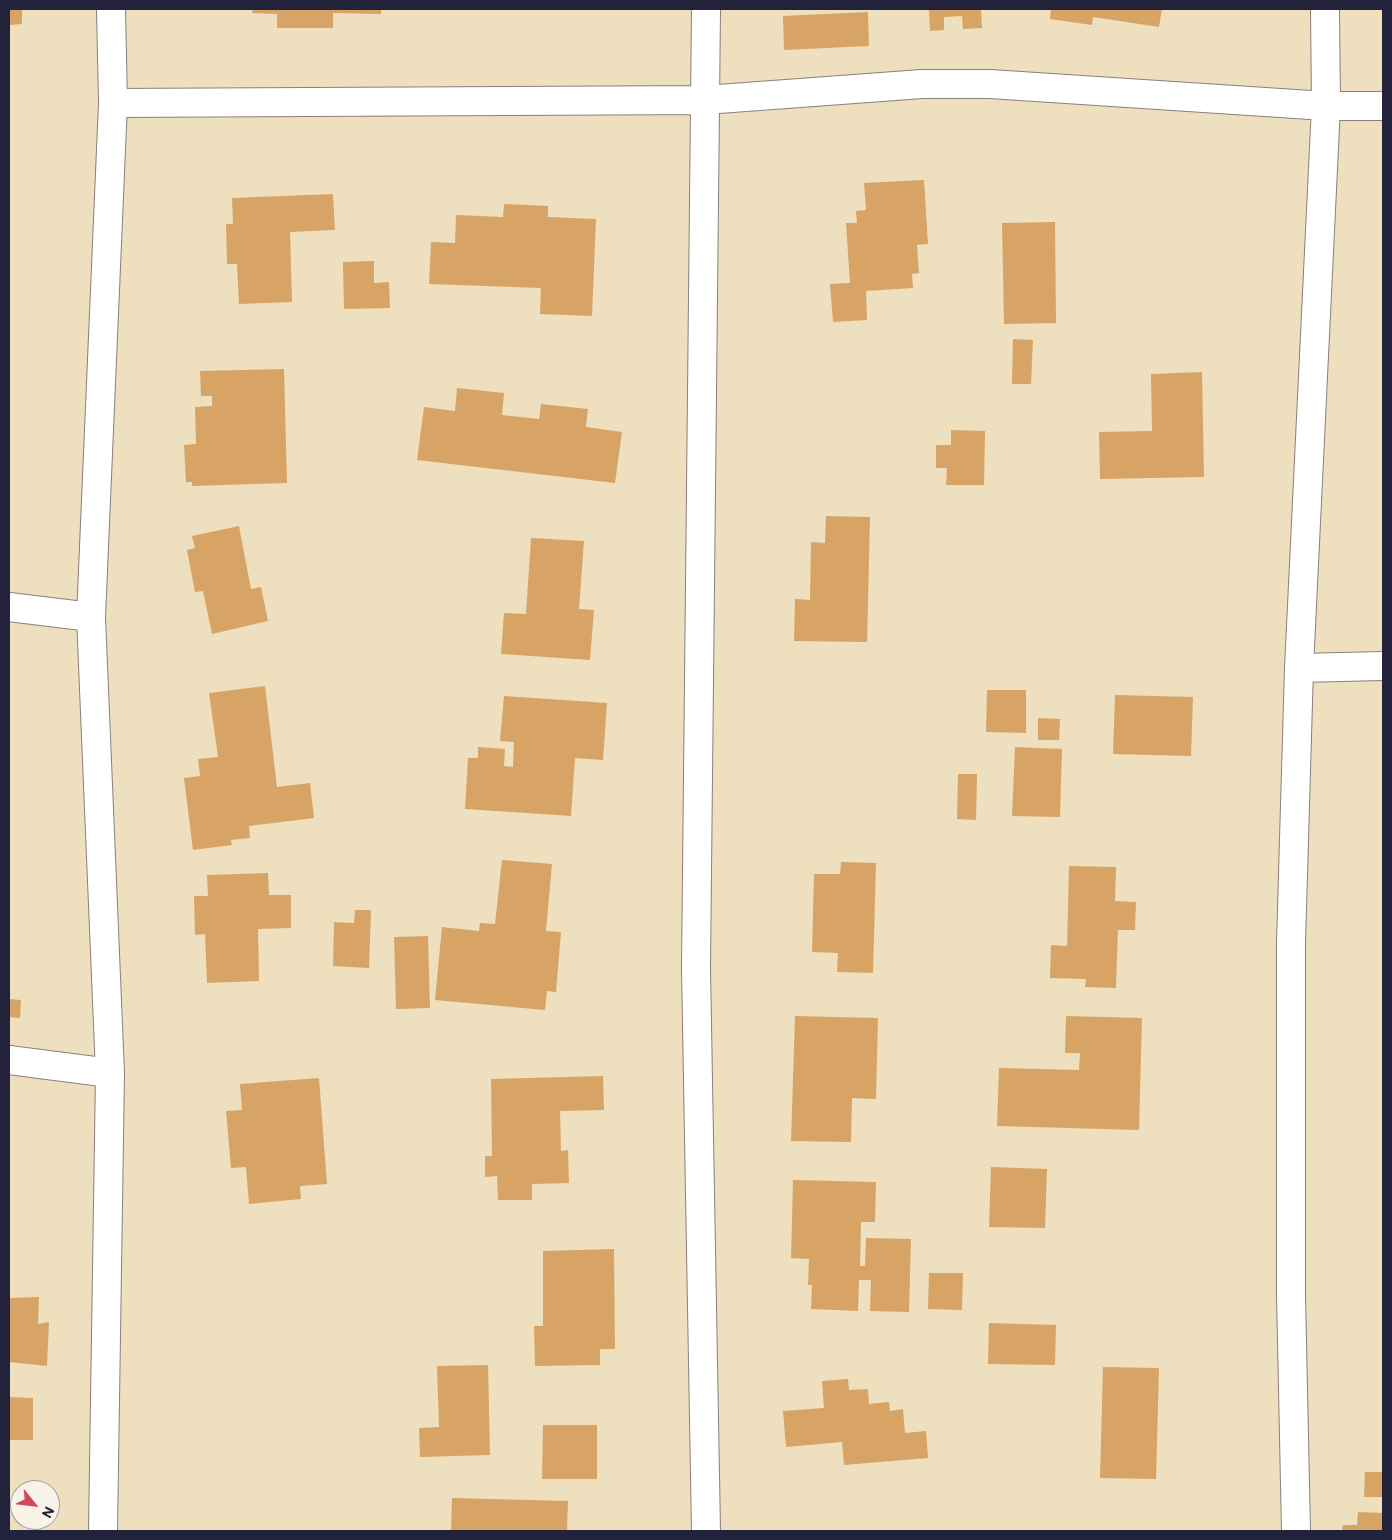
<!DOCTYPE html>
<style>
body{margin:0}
#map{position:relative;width:1392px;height:1540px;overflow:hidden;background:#eedfbf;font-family:"Balsamiq Sans",sans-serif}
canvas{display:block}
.frame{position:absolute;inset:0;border:10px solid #22223b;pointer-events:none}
.north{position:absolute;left:10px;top:1480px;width:50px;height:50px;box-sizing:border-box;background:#f7f3e8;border:1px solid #a29fa3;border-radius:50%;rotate:119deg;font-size:14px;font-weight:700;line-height:20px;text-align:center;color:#22223b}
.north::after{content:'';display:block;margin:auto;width:18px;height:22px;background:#d1495b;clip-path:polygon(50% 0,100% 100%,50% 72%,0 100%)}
</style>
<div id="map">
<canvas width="1392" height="1540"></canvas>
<div class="frame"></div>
<div class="north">N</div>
</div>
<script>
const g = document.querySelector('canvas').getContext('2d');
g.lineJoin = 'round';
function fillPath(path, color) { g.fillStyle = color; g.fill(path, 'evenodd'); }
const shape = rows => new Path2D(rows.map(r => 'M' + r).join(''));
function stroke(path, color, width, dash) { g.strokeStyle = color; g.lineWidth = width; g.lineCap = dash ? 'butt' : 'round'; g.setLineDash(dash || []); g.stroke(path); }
const building = shape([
 [9,9,22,9,22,24,9,25],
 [253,9,381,9,381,14,333,13,333,28,277,28,277,14,252,13],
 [929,9,981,9,982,28,963,29,962,16,944,17,944,30,930,31],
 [1051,9,1162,9,1159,27,1093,17,1092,25,1050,19],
 [868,12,869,46,784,50,783,16],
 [924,180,928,244,917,245,919,273,912,274,913,288,866,291,867,320,833,322,830,284,850,283,846,223,857,223,856,211,866,210,864,183],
 [333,194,335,230,290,232,292,302,239,304,237,264,227,264,226,224,233,224,232,198],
 [504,204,548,206,548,217,596,219,592,316,540,314,541,288,429,284,431,242,455,243,456,215,503,217],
 [1055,222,1056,323,1004,324,1002,223],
 [374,261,374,283,389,282,390,308,344,309,343,262],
 [1013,339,1033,340,1031,384,1012,384],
 [284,369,287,483,192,486,192,482,186,482,184,445,196,444,195,407,212,406,212,396,201,396,200,371],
 [1202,372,1204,477,1100,479,1099,432,1152,431,1151,374],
 [457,388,504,393,502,415,539,419,541,404,588,409,586,427,622,432,615,483,417,460,424,407,455,411],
 [951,430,985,431,984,485,946,485,947,468,936,468,936,445,951,445],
 [826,516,870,517,867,642,794,641,795,599,810,600,811,542,825,543],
 [239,526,251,589,261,587,268,621,212,634,203,591,195,592,187,550,195,548,192,536],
 [531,538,584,541,579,609,594,610,590,660,501,654,504,613,526,614],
 [265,686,277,787,310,783,314,818,249,826,250,838,231,840,232,845,193,850,184,778,200,776,198,759,218,757,209,693],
 [987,690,1026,690,1026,733,986,732],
 [1115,695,1193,697,1191,756,1113,754],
 [504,696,607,703,603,760,575,758,571,816,465,809,468,758,478,758,478,747,505,749,504,766,513,767,514,742,500,741],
 [1038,718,1060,719,1059,740,1038,740],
 [1015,747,1062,749,1060,817,1012,816],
 [958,774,977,774,976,820,957,819],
 [502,860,552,864,546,931,561,932,556,992,547,991,545,1010,435,1000,442,927,479,931,480,923,495,924],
 [841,862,876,863,873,973,837,972,838,953,812,952,814,874,840,874],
 [1069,866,1116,867,1115,901,1136,902,1135,930,1118,930,1116,988,1085,987,1086,979,1050,978,1051,945,1067,946],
 [268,873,269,895,291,895,291,928,258,929,259,981,207,983,205,934,195,935,194,896,208,896,207,875],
 [355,910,371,910,369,968,333,966,334,922,354,923],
 [428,936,430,1008,396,1009,394,937],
 [9,999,21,1000,20,1018,9,1017],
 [795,1016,878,1018,876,1099,852,1098,851,1142,791,1141],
 [1066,1016,1142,1018,1139,1130,997,1126,999,1068,1079,1070,1080,1053,1065,1053],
 [603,1076,604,1110,560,1111,561,1151,568,1150,569,1183,532,1184,532,1200,498,1200,497,1176,485,1177,485,1156,492,1156,491,1079],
 [319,1078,327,1184,300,1186,301,1199,249,1204,246,1167,231,1168,226,1111,242,1110,240,1084],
 [991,1167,1047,1169,1045,1228,989,1227],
 [793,1180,876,1182,875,1222,861,1222,860,1266,865,1266,866,1238,911,1239,909,1312,870,1311,871,1280,859,1280,858,1311,811,1309,812,1285,808,1285,809,1259,791,1258],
 [614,1249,615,1349,600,1349,600,1365,535,1366,534,1326,543,1326,543,1251],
 [929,1273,963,1273,962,1310,928,1309],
 [39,1297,38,1324,49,1322,47,1366,9,1362,9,1298],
 [989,1323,1056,1325,1055,1365,988,1364],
 [488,1365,490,1455,420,1457,419,1428,439,1427,437,1366],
 [1103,1367,1159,1368,1156,1479,1100,1478],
 [848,1379,849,1390,868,1389,869,1404,889,1402,890,1411,903,1409,905,1433,926,1431,928,1458,844,1465,842,1442,786,1447,783,1411,824,1408,822,1381],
 [9,1397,33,1398,33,1440,9,1440],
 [543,1425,597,1425,597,1479,542,1479],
 [1365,1472,1383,1472,1383,1497,1364,1497],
 [452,1498,568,1501,567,1531,451,1531],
 [1358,1512,1383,1513,1383,1531,1342,1531,1343,1525,1357,1525]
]);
const street = shape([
 [113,103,705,100,922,84,990,84,1326,106,1383,106],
 [9,607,91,617],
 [1299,668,1383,666],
 [9,1060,110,1073],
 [103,1531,110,1073,91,617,113,103,111,9],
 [706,1531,696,968,706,9],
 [1296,1531,1291,1295,1291,943,1299,668,1326,106,1325,9]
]);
fillPath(building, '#d7a465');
stroke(street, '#88807d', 30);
stroke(street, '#fff', 28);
</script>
